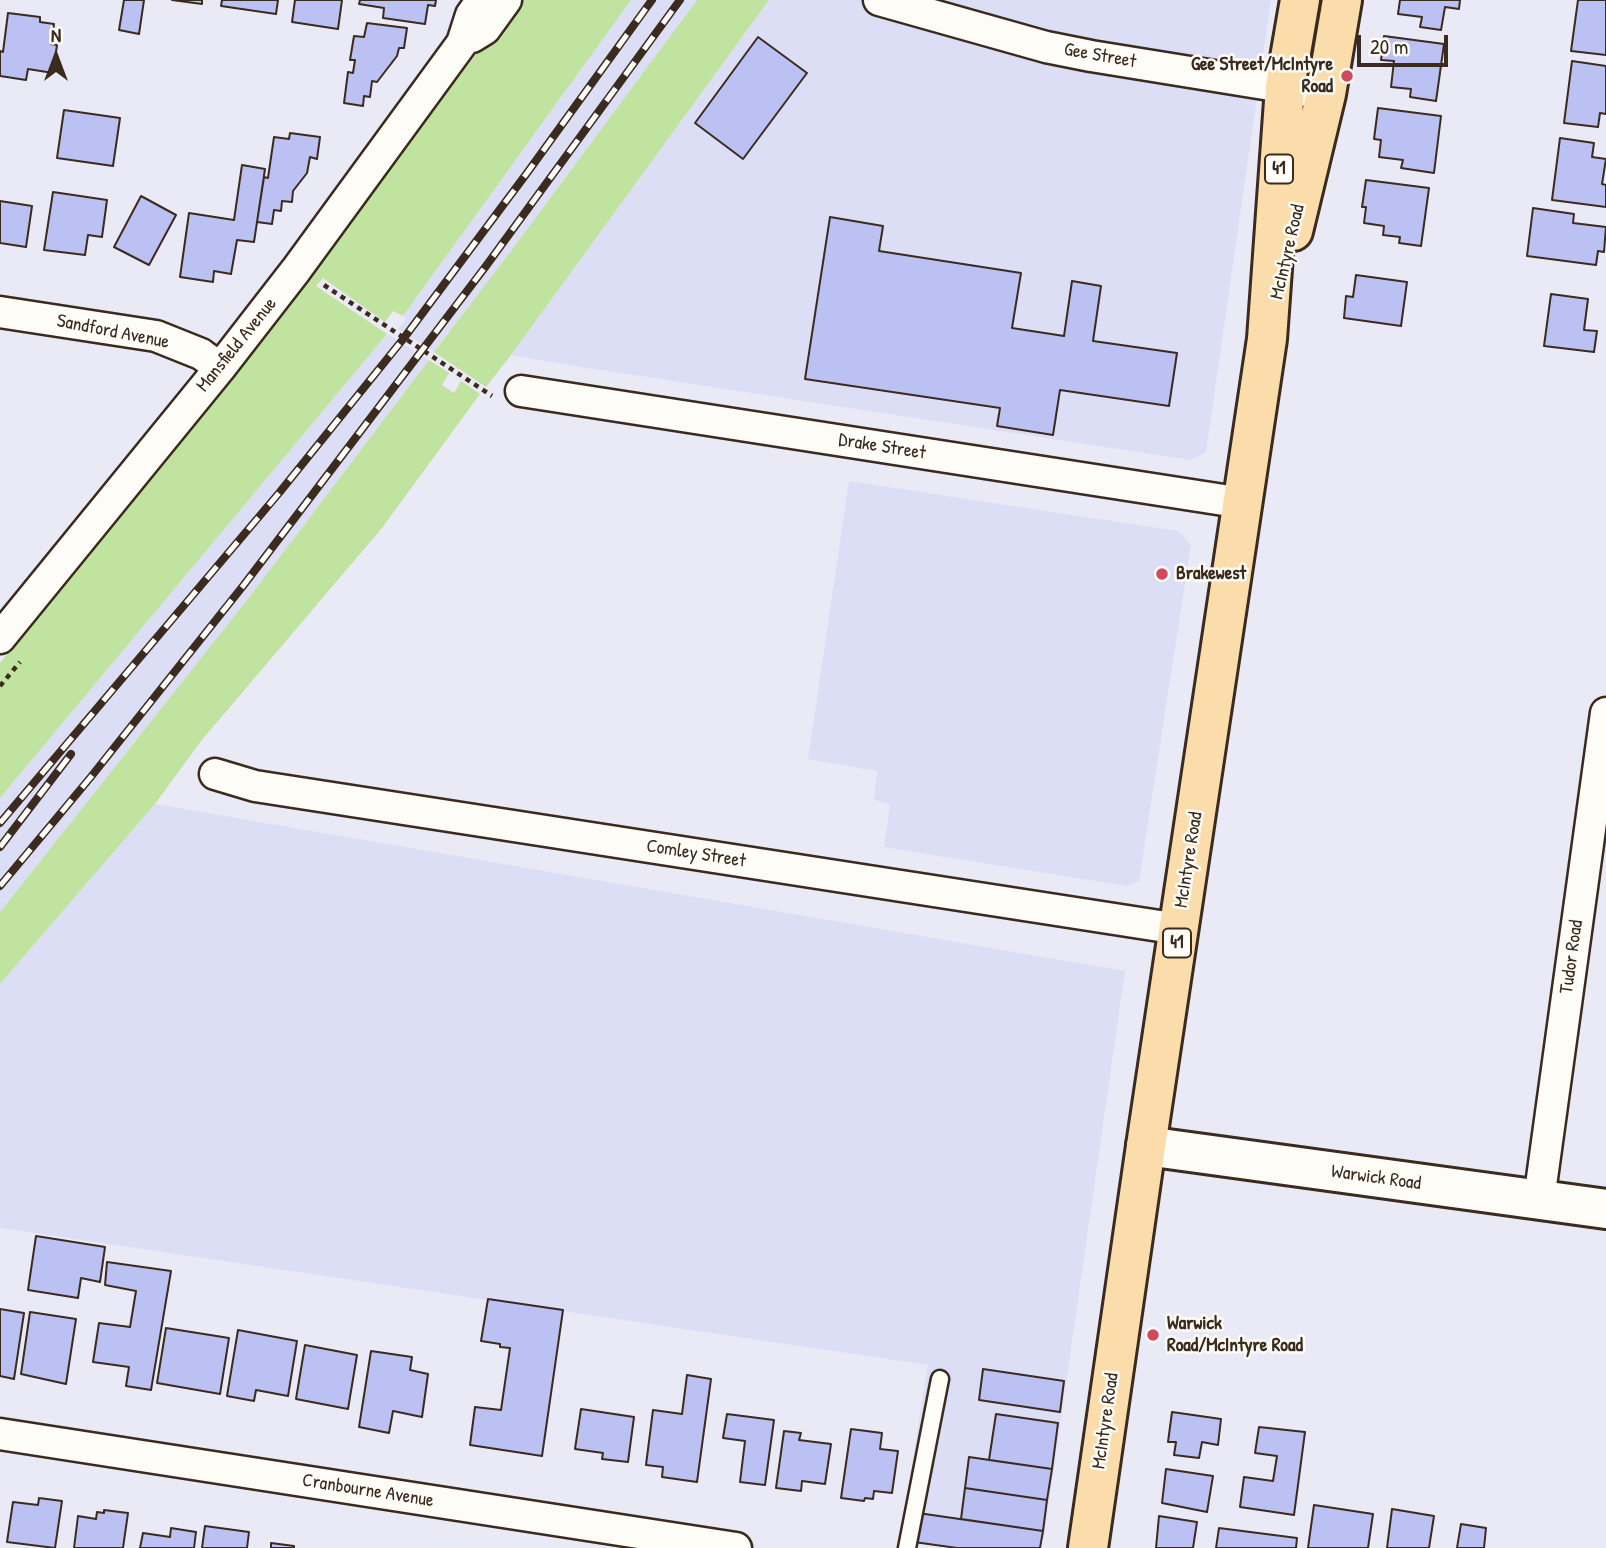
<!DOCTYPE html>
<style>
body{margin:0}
#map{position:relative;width:1606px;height:1548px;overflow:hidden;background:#eaeaf6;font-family:"Patrick Hand",sans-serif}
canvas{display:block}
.north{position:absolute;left:21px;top:21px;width:70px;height:70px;-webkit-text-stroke:5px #fdfcf7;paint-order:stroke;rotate:0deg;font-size:19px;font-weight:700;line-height:28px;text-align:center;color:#3b2a1e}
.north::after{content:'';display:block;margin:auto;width:24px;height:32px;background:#3b2a1e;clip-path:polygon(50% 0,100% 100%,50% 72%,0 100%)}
.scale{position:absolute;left:1357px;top:35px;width:91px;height:32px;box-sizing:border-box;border:4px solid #3b2a1e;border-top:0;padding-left:9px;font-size:21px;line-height:24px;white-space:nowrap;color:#3b2a1e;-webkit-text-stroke:5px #fdfcf7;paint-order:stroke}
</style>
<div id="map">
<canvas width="1606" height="1548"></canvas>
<div class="north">N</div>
<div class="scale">20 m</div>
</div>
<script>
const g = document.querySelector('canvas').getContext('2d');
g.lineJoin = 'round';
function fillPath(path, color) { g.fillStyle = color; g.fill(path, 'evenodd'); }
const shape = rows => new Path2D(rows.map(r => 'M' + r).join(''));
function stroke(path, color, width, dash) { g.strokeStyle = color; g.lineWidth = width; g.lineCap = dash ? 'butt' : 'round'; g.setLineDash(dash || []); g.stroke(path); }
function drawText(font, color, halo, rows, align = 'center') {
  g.font = font + ' "Patrick Hand",sans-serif'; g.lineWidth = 5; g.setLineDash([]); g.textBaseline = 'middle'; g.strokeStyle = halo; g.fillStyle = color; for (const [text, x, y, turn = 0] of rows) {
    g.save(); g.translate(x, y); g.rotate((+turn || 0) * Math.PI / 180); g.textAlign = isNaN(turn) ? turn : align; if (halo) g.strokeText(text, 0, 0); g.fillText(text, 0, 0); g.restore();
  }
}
const built = shape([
 [631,0,697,0,511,251,434,352,398,329,406,319,403,316],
 [769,0,1271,0,1206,452,1190,460,562,364,511,355],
 [387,334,429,360,251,595,0,912,0,798],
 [849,481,1178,531,1191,545,1139,881,1126,886,884,847,890,804,874,800,877,771,808,759],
 [155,804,1125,971,1044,1538,1032,1548,951,1548,900,1540,928,1365,0,1228,0,984]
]);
const green = shape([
 [509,0,631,0,403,316,393,311,385,322,323,278,316,286,387,334,0,798,0,663,284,309,304,280,480,49],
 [697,0,769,0,511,355,486,387,434,352,511,251],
 [429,360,449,373,442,385,454,393,461,381,480,394,382,528,201,741,155,804,0,984,0,912,251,595]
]);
const building = shape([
 [124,0,144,0,139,34,119,30,124,0],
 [172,0,202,0,202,4,172,0],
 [222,0,278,0,276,14,221,6,222,0],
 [295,0,342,0,338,29,292,22,295,0],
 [360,0,436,0,435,6,428,5,425,24,383,18,384,8,359,4,360,0],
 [1400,0,1460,0,1459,9,1445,7,1441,30,1420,27,1422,17,1398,14,1400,0],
 [1578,0,1606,0,1606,55,1571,51,1578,0],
 [8,13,40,17,40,22,54,24,51,44,57,45,53,73,28,69,26,80,0,76,0,51,3,52,8,13],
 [367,23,407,28,404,48,399,48,397,56,377,82,372,81,370,97,364,96,363,106,344,103,348,72,353,73,355,60,350,60,354,36,364,37,367,23],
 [1384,36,1444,44,1436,101,1410,97,1411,89,1391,87,1394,61,1381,60,1384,36],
 [758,37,807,73,743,159,695,123,758,37],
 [1572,61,1606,66,1606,114,1600,113,1598,127,1564,123,1572,61],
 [1378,108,1441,116,1434,173,1401,168,1403,160,1379,157,1381,140,1374,139,1378,108],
 [64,110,120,118,113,166,57,158,64,110],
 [290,133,320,137,317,159,310,157,307,173,293,191,292,202,282,201,281,211,274,210,272,224,257,222,264,177,268,178,274,137,289,139,290,133],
 [1560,138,1594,143,1592,157,1606,159,1602,184,1606,185,1606,207,1552,200,1560,138],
 [242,165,265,169,254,242,237,240,231,274,214,271,213,282,180,277,189,213,234,220,242,165],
 [1366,180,1429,188,1421,246,1399,243,1400,237,1383,235,1384,226,1364,223,1366,207,1362,207,1366,180],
 [53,192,107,200,102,237,88,235,85,255,44,250,53,192],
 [141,196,176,215,149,265,114,247,141,196],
 [0,201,32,206,26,247,0,243,0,201],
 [1533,208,1574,214,1573,223,1606,227,1604,252,1598,251,1596,265,1527,256,1533,208],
 [830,217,883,226,879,251,1021,273,1012,328,1064,336,1072,281,1101,286,1093,341,1177,353,1169,406,1060,390,1053,435,997,426,1000,408,805,379,830,217],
 [1356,275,1407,282,1401,326,1344,318,1346,296,1353,297,1356,275],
 [1551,294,1588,299,1584,330,1597,331,1594,352,1544,346,1551,294],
 [36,1236,105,1247,100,1282,81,1278,78,1298,28,1290,36,1236],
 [107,1262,171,1271,151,1390,126,1386,129,1367,93,1362,99,1323,130,1327,136,1291,105,1285,107,1262],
 [488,1299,563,1310,542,1456,470,1445,475,1407,501,1410,510,1348,500,1347,500,1344,481,1341,488,1299],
 [0,1309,24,1313,14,1379,0,1376,0,1309],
 [30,1312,76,1319,66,1384,21,1374,30,1312],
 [166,1328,229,1338,220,1394,157,1383,166,1328],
 [238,1330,297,1341,288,1396,256,1390,254,1401,227,1396,238,1330],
 [305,1345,357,1355,348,1409,296,1399,305,1345],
 [371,1351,412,1357,410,1370,428,1374,422,1417,393,1411,389,1433,359,1427,371,1351],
 [983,1369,1064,1381,1060,1412,979,1400,983,1369],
 [687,1375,711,1379,697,1482,662,1477,663,1467,646,1465,653,1410,682,1414,687,1375],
 [581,1409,634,1417,628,1462,602,1459,603,1453,575,1449,581,1409],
 [1172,1412,1221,1419,1218,1445,1202,1442,1199,1458,1174,1455,1176,1442,1168,1442,1172,1412],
 [727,1414,774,1420,765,1485,740,1482,745,1441,723,1438,727,1414],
 [996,1414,1058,1423,1052,1469,989,1460,996,1414],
 [1259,1427,1305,1432,1294,1515,1240,1507,1244,1477,1273,1481,1277,1456,1255,1453,1259,1427],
 [851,1429,882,1433,880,1449,898,1451,892,1493,874,1491,873,1499,865,1498,864,1501,841,1498,851,1429],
 [784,1431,801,1433,799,1440,831,1444,825,1484,802,1481,801,1491,776,1488,784,1431],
 [969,1457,1052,1469,1047,1500,965,1488,969,1457],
 [1166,1469,1213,1476,1207,1512,1162,1503,1166,1469],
 [965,1488,1047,1500,1043,1531,961,1519,965,1488],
 [39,1498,62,1501,55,1548,7,1542,13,1502,38,1505,39,1498],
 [1314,1505,1373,1514,1368,1548,1308,1548,1314,1505],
 [1392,1509,1434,1516,1429,1548,1387,1548,1392,1509],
 [104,1510,128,1513,123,1548,74,1548,78,1516,96,1519,97,1512,104,1513,104,1510],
 [918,1513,1043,1531,1040,1548,957,1548,914,1542,918,1513],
 [1159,1516,1197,1522,1193,1548,1156,1548,1159,1516],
 [1461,1524,1486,1528,1484,1548,1457,1548,1461,1524],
 [205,1526,249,1532,247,1548,202,1548,205,1526],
 [171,1528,196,1532,194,1548,140,1548,143,1533,170,1537,171,1528],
 [1219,1528,1297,1538,1296,1548,1216,1548,1219,1528],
 [271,1543,294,1546,294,1548,271,1548,271,1543]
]);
const path = shape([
 [324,285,492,396],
 [0,686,20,662]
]);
const lane = shape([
 [907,1548,940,1379]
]);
const street = shape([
 [879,0,1046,47,1091,56,1326,94],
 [472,37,485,29,506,0],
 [0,312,156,336,201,354,220,368],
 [521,391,1243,503],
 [0,638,220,368,296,270,462,43,471,15,482,0],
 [215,774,255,786,1179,929],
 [1539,1200,1606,713],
 [0,1434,736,1548]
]);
const secondary = shape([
 [1146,1146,1606,1209]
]);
const primary = shape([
 [1293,231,1326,94,1342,0],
 [1088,1548,1146,1146,1267,339,1285,87,1300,0]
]);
const rail = shape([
 [0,823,279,493,404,338,527,173,652,0],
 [0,847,71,754],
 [0,886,90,778,243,586,486,266,680,0]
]);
const markers = [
 [1347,76,7,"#d1495b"],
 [1162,574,7,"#d1495b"],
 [1153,1335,7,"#d1495b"]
];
const shields = [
 [1279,169,28],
 [1177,943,28]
];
const shieldNames = [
 ["41",1279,169],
 ["41",1177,943]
];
const streetNames = [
 ["Gee Street",1100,56,10],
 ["McIntyre Road",1288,252,-77],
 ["Sandford Avenue",113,332,11],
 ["Mansfield Avenue",237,345,-51],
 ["Drake Street",882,447,9],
 ["Comley Street",696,854,9],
 ["McIntyre Road",1189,860,-81],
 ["Tudor Road",1572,957,-82],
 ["Warwick Road",1376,1178,8],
 ["McIntyre Road",1106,1421,-82],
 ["Cranbourne Avenue",368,1491,9]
];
const poiNames = [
 ["Gee Street/McIntyre",1333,65,"right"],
 ["Road",1333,87,"right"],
 ["Brakewest",1176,574],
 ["Warwick",1167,1324],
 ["Road/McIntyre Road",1167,1346]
];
fillPath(built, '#dcdef5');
fillPath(green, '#c0e49f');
fillPath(building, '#bcc1f3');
stroke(building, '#3b2a1e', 2);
stroke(lane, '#3b2a1e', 21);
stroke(street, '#3b2a1e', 35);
stroke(secondary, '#3b2a1e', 44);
stroke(primary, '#3b2a1e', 44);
stroke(path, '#3b2a1e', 4.5, [5, 5]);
stroke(lane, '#fdfcf7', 16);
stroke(street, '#fdfcf7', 30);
stroke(secondary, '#fdfcf7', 38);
stroke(primary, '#fbddab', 38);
stroke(rail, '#3b2a1e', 8);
stroke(rail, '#fdfcf7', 5, [16]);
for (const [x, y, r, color] of markers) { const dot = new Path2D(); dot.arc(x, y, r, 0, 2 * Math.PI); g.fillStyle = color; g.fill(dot); stroke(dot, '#fdfcf7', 2.5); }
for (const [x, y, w] of shields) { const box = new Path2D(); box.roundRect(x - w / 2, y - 14.5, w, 29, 5); g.fillStyle = '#fdfcf7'; g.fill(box); stroke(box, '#3b2a1e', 2); }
drawText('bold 18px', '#3b2a1e', null, shieldNames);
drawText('19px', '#3b2a1e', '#fdfcf7', streetNames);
drawText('bold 19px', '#3b2a1e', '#fdfcf7', poiNames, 'left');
</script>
